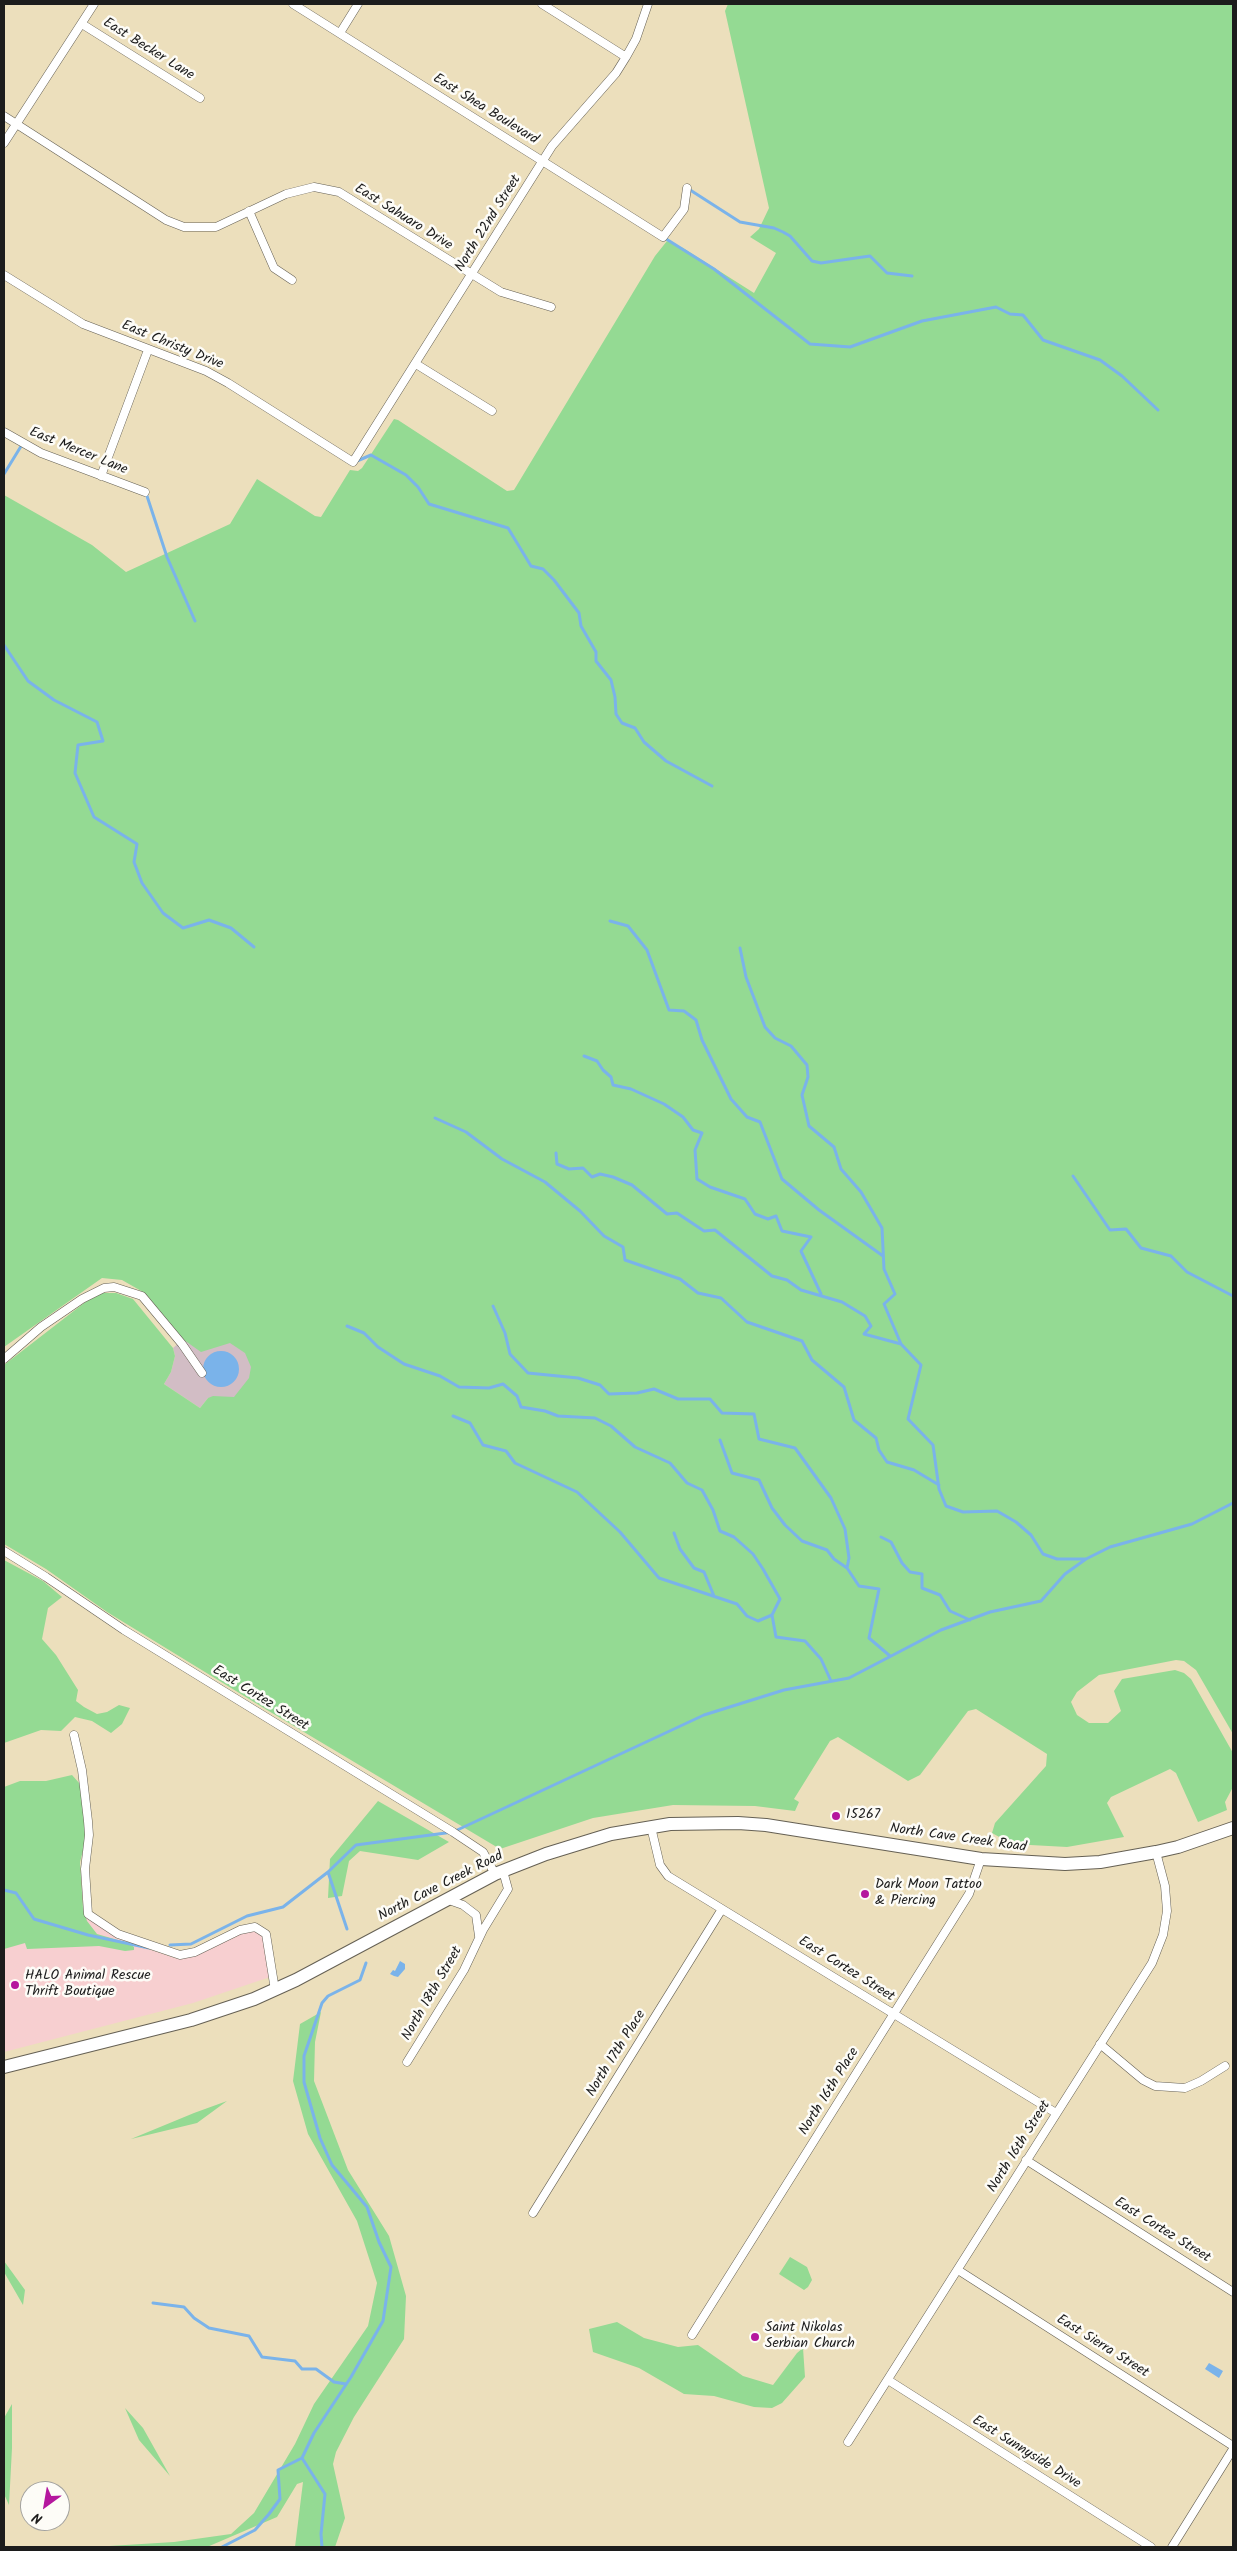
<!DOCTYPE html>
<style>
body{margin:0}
#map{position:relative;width:1237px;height:2551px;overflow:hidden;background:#ecdfbc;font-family:Kalam,sans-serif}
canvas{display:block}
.frame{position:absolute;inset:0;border:5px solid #1c1c1c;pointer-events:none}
.north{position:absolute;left:20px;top:2481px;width:50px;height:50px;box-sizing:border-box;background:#fdfcf7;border:1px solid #a3a29f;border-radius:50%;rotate:212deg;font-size:14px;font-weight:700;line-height:20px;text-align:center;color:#1c1c1c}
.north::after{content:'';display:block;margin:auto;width:18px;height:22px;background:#b5179e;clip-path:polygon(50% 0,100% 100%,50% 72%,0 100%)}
</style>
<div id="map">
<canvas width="1237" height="2551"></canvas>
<div class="frame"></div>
<div class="north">N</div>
</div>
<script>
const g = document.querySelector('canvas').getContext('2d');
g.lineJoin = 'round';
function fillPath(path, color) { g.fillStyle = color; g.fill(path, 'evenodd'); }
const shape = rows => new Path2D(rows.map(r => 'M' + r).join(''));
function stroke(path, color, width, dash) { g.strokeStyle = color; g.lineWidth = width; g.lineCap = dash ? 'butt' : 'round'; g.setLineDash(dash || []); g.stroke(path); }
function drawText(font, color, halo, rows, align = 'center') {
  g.font = font + ' Kalam,sans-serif'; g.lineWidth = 5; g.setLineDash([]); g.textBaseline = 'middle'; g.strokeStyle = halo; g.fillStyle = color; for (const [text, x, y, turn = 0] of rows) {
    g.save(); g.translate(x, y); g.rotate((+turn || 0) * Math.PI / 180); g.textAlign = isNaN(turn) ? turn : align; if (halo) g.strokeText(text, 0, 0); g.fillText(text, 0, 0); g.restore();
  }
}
const built = shape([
 [86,1917,116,1938,178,1959,192,1956,252,1928,264,1936,270,1977,193,2003,4,2052,4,1943,76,1925]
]);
const industrial = shape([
 [243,1325,275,1371,246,1424,208,1398,200,1408,164,1384,171,1372,175,1356,173,1348,180,1342]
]);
const green = shape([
 [728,4,1233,4,1233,1734,1196,1670,1184,1661,1176,1660,1099,1675,1077,1692,1071,1702,1077,1715,1089,1723,1108,1723,1121,1711,1114,1691,1122,1679,1175,1670,1184,1673,1191,1679,1233,1753,1233,1787,1225,1802,1227,1810,1198,1822,1176,1773,1170,1769,1111,1797,1107,1803,1124,1837,1067,1847,1012,1844,992,1833,995,1823,1046,1766,1047,1754,976,1709,968,1711,920,1775,908,1781,838,1737,830,1741,794,1799,799,1802,795,1811,755,1806,673,1805,593,1818,500,1849,267,1710,107,1612,46,1569,4,1544,4,1365,97,1293,116,1293,133,1299,173,1348,175,1356,171,1372,164,1384,200,1408,208,1398,213,1396,234,1397,249,1378,251,1367,245,1353,230,1343,201,1352,184,1340,143,1292,122,1280,102,1278,4,1347,4,495,92,545,126,572,230,524,257,479,315,516,321,517,350,470,358,471,362,468,394,419,398,420,507,491,514,490,655,256,667,241,683,248,754,293,776,253,750,237,759,229,769,208,725,11],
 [4,1560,43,1581,62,1597,48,1608,42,1639,56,1655,78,1690,76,1701,84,1707,97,1714,107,1712,119,1705,130,1708,122,1724,111,1733,92,1721,75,1717,61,1731,41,1730,4,1743],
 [72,1775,80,1784,87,1836,80,1862,83,1908,87,1921,97,1934,128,1943,134,1947,134,1950,125,1951,99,1946,27,1949,25,1943,4,1949,4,1787,20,1781,46,1781],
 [378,1801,449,1842,418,1860,360,1851,349,1861,342,1896,328,1898,330,1859],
 [321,2012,315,2042,314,2081,348,2170,389,2236,406,2296,404,2339,354,2417,336,2452,333,2464,345,2518,335,2547,295,2547,303,2482,297,2484,277,2517,207,2547,93,2547,174,2542,231,2534,254,2513,295,2444,314,2404,368,2326,377,2283,357,2221,308,2134,293,2081,300,2024],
 [227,2101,197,2123,131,2139,194,2113],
 [790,2257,807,2267,812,2280,808,2287,804,2290,779,2274],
 [4,2261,25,2290,23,2305,4,2272],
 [617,2322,644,2338,678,2347,698,2345,743,2376,773,2385,797,2353,803,2348,805,2377,782,2403,772,2408,754,2407,714,2396,684,2394,639,2368,593,2352,589,2329],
 [12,2404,12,2448,9,2505,4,2494,4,2418],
 [125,2408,143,2428,170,2476,139,2440]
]);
const water = shape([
 '203 1369a18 18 0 1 1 36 0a18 18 0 1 1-36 0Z',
 [400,1961,405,1964,405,1969,398,1977,394,1976,390,1974,393,1970,395,1971],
 [1209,2363,1223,2371,1219,2378,1205,2369]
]);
const stream = shape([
 [687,188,740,222,774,228,783,232,790,236,812,261,821,263,870,256,887,273,912,276],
 [663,237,714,269,810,344,850,347,922,321,996,307,1010,314,1023,315,1043,340,1100,360,1122,376,1158,410],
 [357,461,371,455,406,475,418,487,429,504,508,528,531,566,543,569,554,580,579,613,581,626,596,652,596,661,611,680,615,697,616,714,622,723,635,728,644,742,666,761,712,786],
 [4,474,23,443],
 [146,493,167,557,195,621],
 [4,645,28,681,54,700,97,722,103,741,78,745,75,773,94,817,137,844,134,862,142,883,163,913,183,928,209,920,231,928,254,947],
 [610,921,628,926,647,950,669,1010,684,1011,696,1020,702,1040,731,1099,747,1117,760,1122,782,1179,819,1210,883,1256],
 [740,948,746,977,765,1027,775,1038,791,1046,807,1065,808,1077,802,1095,809,1126,834,1147,841,1169,861,1192,882,1228,884,1269,895,1294,884,1304,901,1344,921,1365,908,1419,933,1445,939,1489,946,1506,963,1512,997,1511,1016,1522,1031,1535,1043,1554,1057,1559,1086,1559],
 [584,1056,597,1061,603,1070,611,1077,613,1085,631,1089,664,1104,683,1117,693,1130,702,1133,695,1150,697,1179,710,1187,745,1199,755,1214,768,1219,776,1216,782,1231,811,1237,801,1251,821,1294],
 [435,1118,466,1132,502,1159,545,1182,580,1211,604,1236,623,1247,625,1260,680,1279,698,1293,721,1298,747,1322,802,1341,812,1360,844,1387,854,1420,876,1438,879,1450,887,1462,914,1470,939,1485],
 [556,1153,557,1164,569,1169,583,1168,592,1177,600,1174,613,1177,632,1185,667,1214,677,1213,704,1231,715,1230,772,1276,787,1280,801,1290,842,1302,865,1316,871,1326,864,1334,901,1344],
 [1073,1176,1110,1230,1126,1229,1141,1248,1171,1256,1187,1272,1233,1296],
 [493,1306,505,1333,510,1354,528,1373,578,1378,600,1385,609,1394,637,1393,654,1389,678,1399,710,1399,722,1413,754,1414,759,1439,795,1448,831,1498,845,1529,849,1558,847,1568,859,1586,879,1589,869,1638,890,1656],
 [347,1326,364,1333,378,1347,404,1364,440,1376,459,1387,489,1388,503,1384,517,1396,521,1407,545,1411,558,1416,595,1418,611,1426,635,1447,670,1463,687,1483,702,1490,713,1510,720,1531,734,1537,753,1554,763,1569,780,1599,772,1615,776,1637,805,1641,821,1659,831,1681],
 [453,1416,470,1423,483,1445,506,1451,515,1463,577,1492,620,1532,659,1578,737,1604,747,1616,758,1621,772,1615],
 [720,1440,732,1473,759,1480,772,1508,785,1525,802,1541,827,1550,834,1559,847,1568],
 [674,1533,680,1549,694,1568,704,1572,714,1596],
 [881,1537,891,1542,902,1563,910,1572,922,1574,922,1588,940,1595,950,1611,970,1620],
 [328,1872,347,1929],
 [4,1890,16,1893,34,1919,88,1935,149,1948],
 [170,1945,191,1944,247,1916,283,1907,328,1872,356,1845,453,1832,704,1715,784,1690,849,1678,941,1630,990,1612,1041,1601,1065,1574,1086,1559,1110,1547,1192,1524,1233,1503],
 [153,2303,184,2307,194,2318,209,2328,249,2336,262,2357,295,2361,302,2369,316,2369,334,2382,346,2384],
 [222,2547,255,2530,269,2514,280,2499,278,2470,302,2458],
 [322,2547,321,2534,325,2494,302,2458,314,2433,351,2377,383,2321,391,2267,379,2242,367,2207,332,2165,320,2138,304,2082,304,2056,322,2003,328,1996,360,1980,366,1963]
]);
const minor = shape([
 [293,4,663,237,684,209,687,188],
 [542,4,626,57],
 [82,24,200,98],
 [340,33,358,4],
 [4,116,166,220,184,227,216,227,286,194,314,187,339,192,501,292,551,307],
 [4,143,94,4],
 [249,211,274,268,292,280],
 [4,275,83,324,206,371,228,383,353,462,552,146,616,73,626,57,636,39,648,4],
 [416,364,492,411],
 [4,432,41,453,145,492],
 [101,476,148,350],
 [4,1359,41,1327,82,1299,104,1288,114,1287,142,1296,182,1344,202,1373],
 [4,1551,46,1577,124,1630,453,1832,483,1852,495,1874],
 [74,1735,82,1770,88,1821,89,1835,85,1869,88,1914,118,1934,180,1955,195,1952,240,1930,255,1927,266,1934,275,1990],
 [651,1827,660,1865,668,1876,1056,2113],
 [446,1899,463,1905,476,1915,479,1936],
 [1100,2044,1143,2080,1155,2086,1185,2088,1201,2081,1225,2066],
 [407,2062,464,1970,483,1930,508,1889,503,1871],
 [1026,2160,1233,2292],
 [533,2213,722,1909],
 [958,2270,1233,2446],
 [692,2335,969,1894,981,1859],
 [888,2380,1151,2547],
 [848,2442,1152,1963,1163,1935,1167,1911,1165,1886,1156,1852],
 [1172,2547,1233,2449]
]);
const primary = shape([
 [4,2067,191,2020,254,1999,296,1980,495,1874,546,1854,611,1834,670,1824,738,1823,766,1825,981,1859,1065,1864,1100,1862,1156,1852,1178,1847,1233,1828]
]);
const markers = [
 [836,1816,5,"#b5179e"],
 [865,1894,5,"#b5179e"],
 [15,1985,5,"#b5179e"],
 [755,2337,5,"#b5179e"]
];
const streetNames = [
 ["East Becker Lane",148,50,32],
 ["East Shea Boulevard",485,110,32],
 ["East Sahuaro Drive",403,218,32],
 ["North 22nd Street",489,224,-58],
 ["East Christy Drive",172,346,22],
 ["East Mercer Lane",78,452,22],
 ["East Cortez Street",260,1699,32],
 ["North Cave Creek Road",958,1839,8],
 ["North Cave Creek Road",441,1887,-27],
 ["East Cortez Street",846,1970,32],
 ["North 18th Street",433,1994,-60],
 ["North 17th Place",617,2054,-58],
 ["North 16th Place",830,2092,-58],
 ["North 16th Street",1020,2147,-58],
 ["East Cortez Street",1162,2231,32],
 ["East Sierra Street",1102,2347,32],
 ["East Sunnyside Drive",1026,2453,32]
];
const poiNames = [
 ["15267",846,1816],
 ["Dark Moon Tattoo",875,1886],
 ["& Piercing",875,1902],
 ["HALO Animal Rescue",25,1977],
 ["Thrift Boutique",25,1993],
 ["Saint Nikolas",765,2329],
 ["Serbian Church",765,2345]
];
fillPath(built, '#f7cfd0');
fillPath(industrial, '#d2bdc5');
fillPath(green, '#94da93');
fillPath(water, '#7ab3ea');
stroke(stream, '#7ab3ea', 3);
stroke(minor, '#656054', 9);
stroke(primary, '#656054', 14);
stroke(minor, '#fff', 8);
stroke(primary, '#fff', 12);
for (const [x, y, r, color] of markers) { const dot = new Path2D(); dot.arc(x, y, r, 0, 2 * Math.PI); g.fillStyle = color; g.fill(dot); stroke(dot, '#fdfcf7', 2); }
drawText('14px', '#1c1c1c', '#fdfcf7', streetNames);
drawText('14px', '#1c1c1c', '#fdfcf7', poiNames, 'left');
</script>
